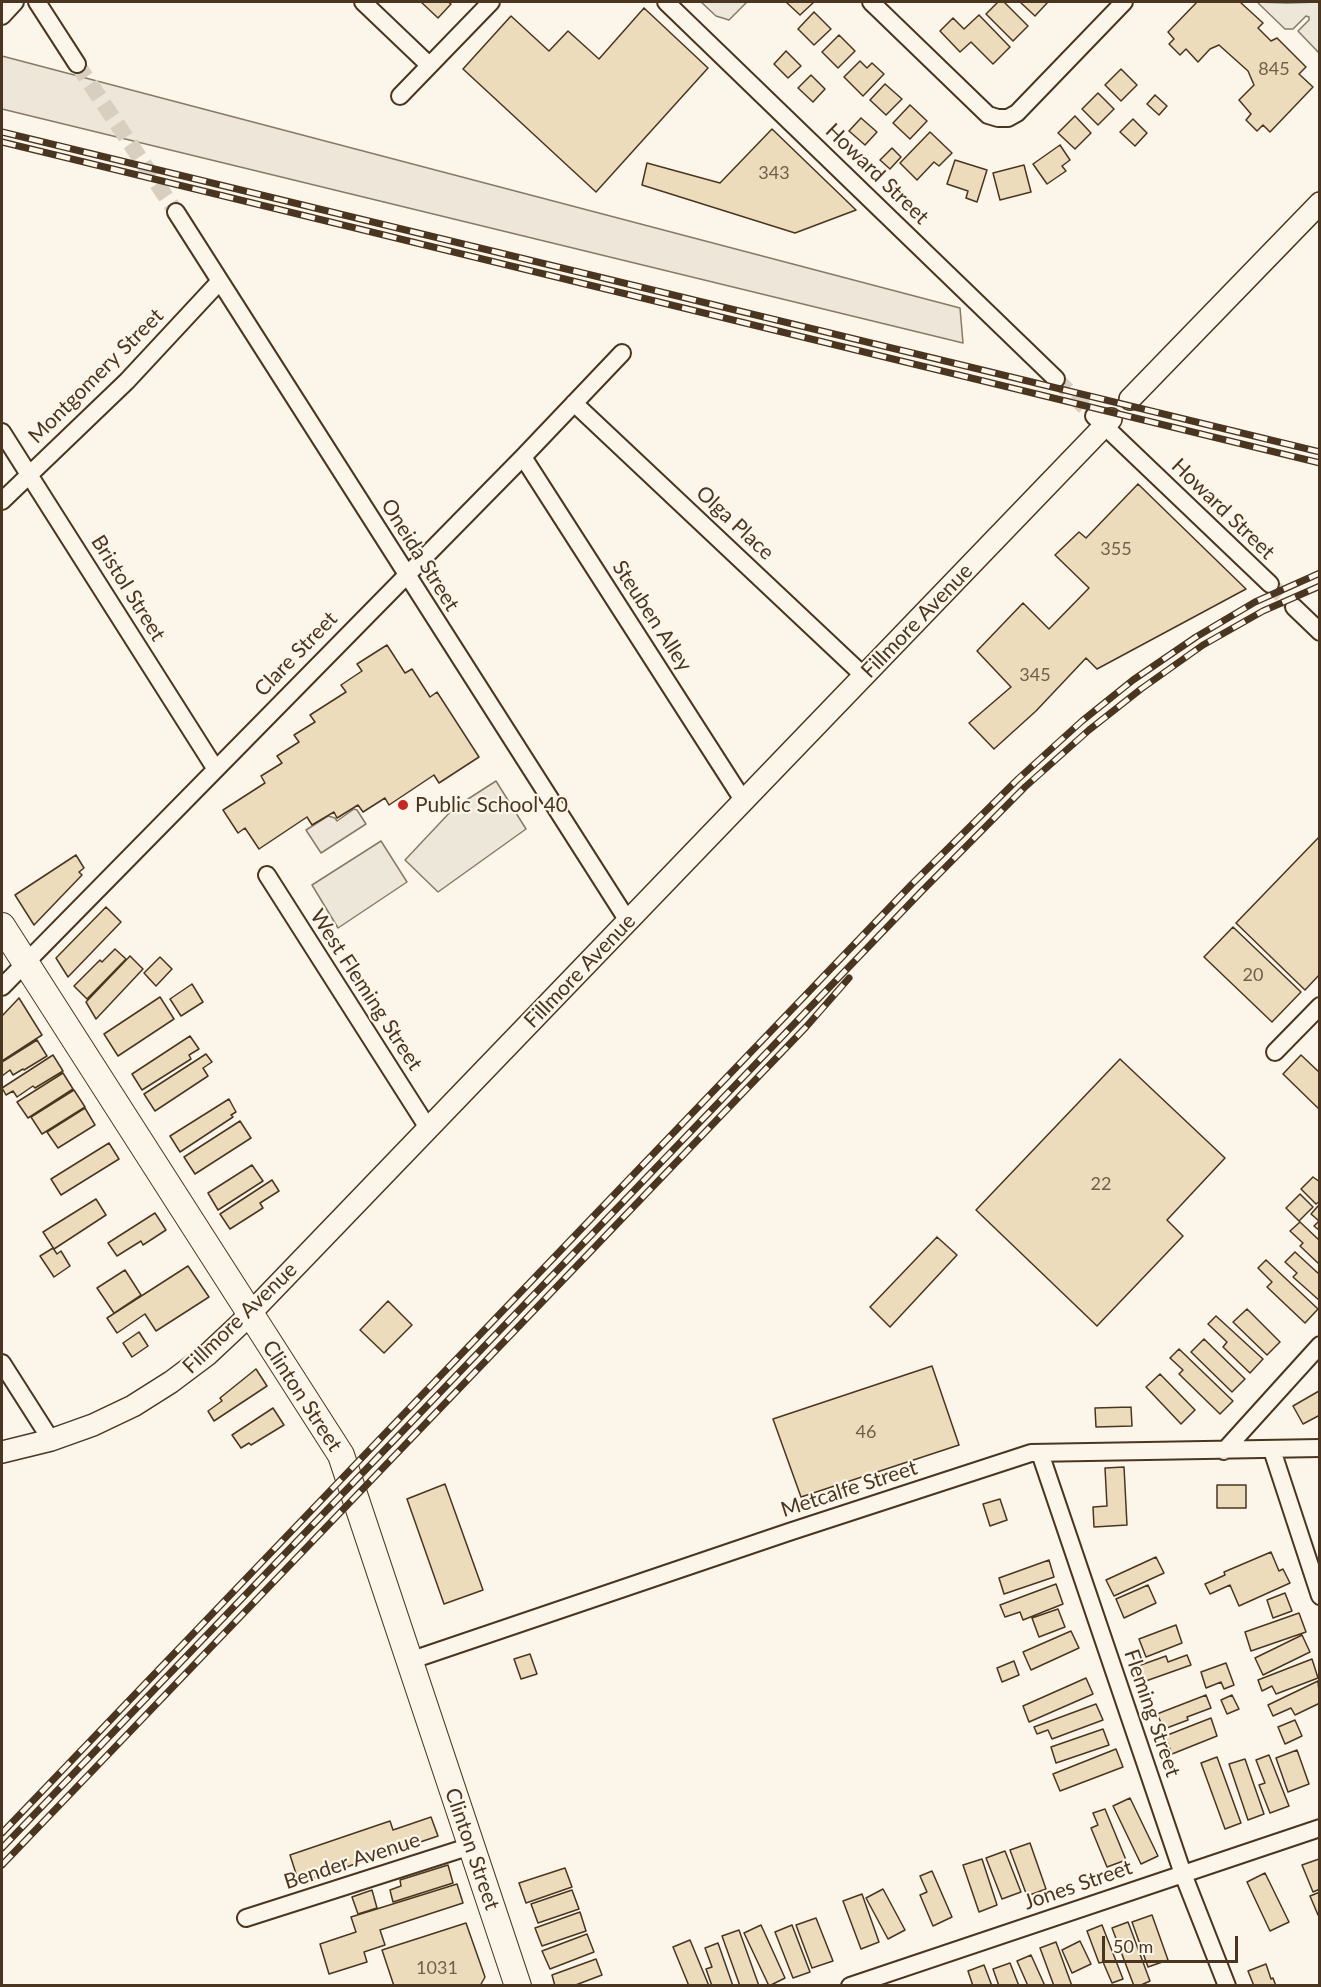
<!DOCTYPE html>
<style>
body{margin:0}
#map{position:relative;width:1321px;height:1987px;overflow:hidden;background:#fbf6e9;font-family:Lato,sans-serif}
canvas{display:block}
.frame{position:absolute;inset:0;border:3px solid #4a3520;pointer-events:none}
.scale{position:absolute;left:1102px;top:1936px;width:136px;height:27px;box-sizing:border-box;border:3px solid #4a3520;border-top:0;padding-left:8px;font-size:18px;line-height:21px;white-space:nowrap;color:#4a3520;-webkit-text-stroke:4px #fbf6e9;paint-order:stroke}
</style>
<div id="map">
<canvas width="1321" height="1987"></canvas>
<div class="frame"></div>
<div class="scale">50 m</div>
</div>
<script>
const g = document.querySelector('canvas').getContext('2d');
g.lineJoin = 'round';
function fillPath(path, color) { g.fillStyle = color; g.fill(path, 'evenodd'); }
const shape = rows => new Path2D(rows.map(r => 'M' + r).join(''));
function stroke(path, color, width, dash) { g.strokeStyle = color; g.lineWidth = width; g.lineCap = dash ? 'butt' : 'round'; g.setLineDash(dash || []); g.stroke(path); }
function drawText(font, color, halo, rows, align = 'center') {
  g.font = font + ' Lato,sans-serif'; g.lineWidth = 4.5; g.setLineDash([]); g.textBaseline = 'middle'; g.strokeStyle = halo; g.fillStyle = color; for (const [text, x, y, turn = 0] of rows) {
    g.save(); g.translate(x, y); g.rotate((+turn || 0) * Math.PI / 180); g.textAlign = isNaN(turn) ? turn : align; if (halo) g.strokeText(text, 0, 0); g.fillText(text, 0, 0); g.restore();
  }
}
const green = shape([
 [2,56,960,308,963,343,2,109,2,56],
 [354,809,357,810,366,824,321,853,306,830,328,816,335,818,337,821,354,809]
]);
const parking = shape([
 [701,2,747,2,729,20,716,16,701,2],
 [1257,2,1287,3,1319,2,1319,53,1298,31,1309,20,1309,17,1306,16,1293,29,1285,29,1257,2],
 [496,781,526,829,438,892,405,860,454,808,496,781],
 [381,841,407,882,338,928,312,885,381,841]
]);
const building = shape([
 [421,2,448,2,451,4,438,18,421,2],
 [786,2,814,2,800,15,786,2],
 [998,2,1004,2,1028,26,1013,41,986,14,998,2],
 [1020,2,1048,2,1035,16,1020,2],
 [1197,2,1240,2,1263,23,1258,28,1271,41,1277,38,1306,67,1299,74,1313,87,1270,132,1263,125,1257,131,1246,120,1251,114,1239,100,1254,85,1248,71,1219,45,1210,49,1198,62,1186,49,1180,55,1169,44,1174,39,1168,32,1197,2],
 [644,8,708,68,596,192,463,69,511,16,549,51,568,31,599,59,644,8],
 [814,12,831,29,814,45,798,29,814,12],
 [979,15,1010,47,993,64,971,42,960,52,940,31,953,18,964,29,979,15],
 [839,35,855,51,838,68,822,52,839,35],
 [786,51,801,66,788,78,774,64,786,51],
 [860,61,867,68,872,63,884,74,863,96,844,77,860,61],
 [1121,69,1137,85,1121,101,1105,85,1121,69],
 [811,75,825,89,813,102,798,88,811,75],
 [885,84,902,99,886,115,870,100,885,84],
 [1098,93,1114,109,1098,125,1082,109,1098,93],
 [1155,95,1167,106,1159,115,1147,104,1155,95],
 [910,105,927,121,910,139,893,123,910,105],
 [1075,116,1091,133,1075,149,1058,133,1075,116],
 [861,118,877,132,865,145,849,131,861,118],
 [1133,119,1147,133,1135,146,1120,132,1133,119],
 [772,129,856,210,795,233,642,185,647,163,720,183,772,129],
 [930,132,952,153,939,166,934,162,917,180,900,163,930,132],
 [1060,145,1070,160,1062,166,1066,171,1047,184,1033,164,1060,145],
 [892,148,901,157,890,169,880,160,892,148],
 [955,160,987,170,977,202,966,198,968,191,947,184,955,160],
 [1024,165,1031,192,1000,200,993,173,1024,165],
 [1138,484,1246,589,1097,669,1086,658,1036,711,994,749,969,723,1011,687,977,651,1023,603,1049,629,1089,588,1055,555,1079,532,1086,538,1138,484],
 [387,645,405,673,412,669,430,697,437,692,479,757,439,783,434,775,389,805,385,798,363,812,358,805,337,818,334,812,312,825,307,817,259,849,245,828,238,833,223,810,265,783,261,776,282,763,277,756,299,742,294,735,315,722,310,715,346,692,341,685,362,671,357,664,387,645],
 [1320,836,1320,974,1305,990,1236,923,1320,836],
 [76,855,84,868,79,872,82,875,34,925,15,895,76,855],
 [106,907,121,922,68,977,56,958,106,907],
 [1233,927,1301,992,1272,1022,1204,957,1233,927],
 [115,949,126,959,87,999,74,986,100,960,102,962,115,949],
 [130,956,143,969,96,1019,86,1002,130,956],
 [160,957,172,969,156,986,144,973,160,957],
 [192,984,203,1002,181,1016,170,999,192,984],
 [160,997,174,1019,118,1056,104,1034,160,997],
 [19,998,42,1035,2,1061,2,1016,19,998],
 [190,1036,199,1049,189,1055,191,1059,142,1090,132,1074,190,1036],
 [37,1040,47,1056,24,1070,23,1069,13,1075,10,1070,2,1076,2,1062,37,1040],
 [206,1054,212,1062,203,1068,208,1076,155,1111,144,1094,206,1054],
 [53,1055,63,1071,35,1088,33,1086,17,1097,13,1091,6,1095,2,1088,53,1055],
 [1301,1055,1320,1073,1320,1110,1283,1074,1301,1055],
 [1120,1059,1225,1158,1167,1220,1183,1236,1097,1326,976,1210,1120,1059],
 [63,1073,73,1089,28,1118,17,1102,63,1073],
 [74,1090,85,1107,42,1134,31,1117,74,1090],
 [229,1099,236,1112,231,1115,233,1117,180,1152,170,1136,229,1099],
 [85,1108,95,1125,58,1148,47,1132,85,1108],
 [240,1121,251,1138,195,1174,184,1157,240,1121],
 [109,1143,119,1159,61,1195,51,1179,109,1143],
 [252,1165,263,1181,218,1210,208,1193,252,1165],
 [1313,1177,1320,1182,1320,1201,1316,1204,1301,1189,1313,1177],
 [272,1180,279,1191,260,1203,263,1208,230,1229,220,1214,272,1180],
 [1300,1194,1313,1207,1299,1221,1286,1208,1300,1194],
 [96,1199,106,1215,54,1249,43,1232,96,1199],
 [1318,1206,1320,1207,1320,1231,1314,1226,1319,1221,1311,1214,1318,1206],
 [155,1213,166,1230,143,1245,141,1241,117,1256,108,1243,155,1213],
 [1300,1222,1320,1241,1320,1265,1300,1246,1303,1243,1290,1231,1300,1222],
 [937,1237,957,1255,890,1327,870,1307,937,1237],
 [53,1248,57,1254,61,1251,70,1266,54,1277,40,1256,53,1248],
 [1295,1252,1320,1275,1320,1301,1293,1277,1297,1273,1285,1262,1295,1252],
 [1266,1260,1318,1309,1305,1323,1267,1287,1272,1282,1258,1268,1266,1260],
 [188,1266,209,1297,156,1331,145,1314,117,1333,107,1318,188,1266],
 [125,1270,141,1295,114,1313,97,1288,125,1270],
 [388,1301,412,1325,384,1353,360,1330,388,1301],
 [1247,1309,1280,1342,1267,1355,1233,1322,1247,1309],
 [1216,1316,1263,1359,1250,1373,1223,1347,1227,1342,1208,1324,1216,1316],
 [139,1332,148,1346,132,1357,123,1343,139,1332],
 [1204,1339,1245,1379,1232,1392,1191,1352,1204,1339],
 [1179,1349,1233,1401,1220,1414,1179,1374,1183,1370,1170,1358,1179,1349],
 [932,1366,959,1445,801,1497,773,1419,932,1366],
 [256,1369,267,1386,214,1421,208,1411,222,1401,220,1398,256,1369],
 [1160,1374,1195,1410,1181,1424,1146,1387,1160,1374],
 [1319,1391,1320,1415,1303,1424,1293,1406,1319,1391],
 [1131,1407,1132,1426,1096,1427,1095,1408,1131,1407],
 [273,1408,284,1425,251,1445,249,1443,241,1448,232,1435,273,1408],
 [1124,1467,1127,1525,1094,1527,1093,1507,1107,1506,1105,1468,1124,1467],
 [445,1484,483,1590,444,1604,407,1499,445,1484],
 [1217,1485,1246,1485,1246,1508,1217,1508,1217,1485],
 [1000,1499,1007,1520,990,1526,983,1504,1000,1499],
 [1271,1552,1279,1571,1283,1569,1290,1583,1239,1606,1230,1585,1210,1594,1205,1584,1225,1575,1224,1572,1271,1552],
 [1156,1557,1164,1573,1114,1596,1106,1580,1156,1557],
 [1049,1560,1054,1577,1004,1594,999,1578,1049,1560],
 [1056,1584,1063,1604,1023,1620,1020,1612,1005,1617,1000,1605,1056,1584],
 [1148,1585,1156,1603,1124,1618,1116,1599,1148,1585],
 [1285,1593,1292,1611,1273,1618,1267,1600,1285,1593],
 [1058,1609,1065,1627,1039,1637,1032,1618,1058,1609],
 [1299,1613,1306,1632,1251,1651,1245,1632,1299,1613],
 [1176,1625,1182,1643,1146,1657,1139,1639,1176,1625],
 [1071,1631,1079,1648,1031,1670,1023,1652,1071,1631],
 [1302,1635,1310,1652,1263,1675,1255,1658,1302,1635],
 [530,1654,537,1674,521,1679,514,1659,530,1654],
 [1187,1655,1191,1665,1143,1682,1138,1666,1166,1656,1168,1662,1187,1655],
 [1312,1659,1318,1678,1276,1694,1272,1686,1262,1691,1258,1680,1312,1659],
 [1014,1661,1019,1675,1002,1682,997,1668,1014,1661],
 [1226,1663,1234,1685,1224,1689,1221,1682,1206,1688,1201,1672,1226,1663],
 [1086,1678,1093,1694,1029,1722,1023,1706,1086,1678],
 [1318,1681,1320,1703,1295,1715,1291,1708,1273,1716,1268,1705,1318,1681],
 [1206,1695,1211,1708,1187,1717,1188,1720,1164,1729,1157,1714,1206,1695],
 [1232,1695,1239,1709,1227,1714,1221,1700,1232,1695],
 [1096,1704,1103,1720,1052,1739,1048,1730,1037,1734,1034,1727,1096,1704],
 [1211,1718,1217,1736,1172,1754,1165,1736,1211,1718],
 [1295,1720,1302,1736,1285,1744,1278,1727,1295,1720],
 [1103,1729,1109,1745,1056,1763,1051,1747,1103,1729],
 [1116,1749,1123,1767,1060,1791,1053,1774,1116,1749],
 [1297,1750,1309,1784,1288,1792,1276,1758,1297,1750],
 [1269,1755,1289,1806,1270,1813,1259,1785,1265,1783,1256,1760,1269,1755],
 [1217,1757,1241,1823,1225,1829,1201,1763,1217,1757],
 [1245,1759,1264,1814,1248,1820,1229,1764,1245,1759],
 [1130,1798,1158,1856,1141,1864,1113,1806,1130,1798],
 [1105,1809,1126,1860,1107,1867,1091,1828,1098,1825,1093,1813,1105,1809],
 [431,1817,438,1836,299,1883,290,1855,390,1821,393,1830,431,1817],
 [1030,1843,1046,1889,1027,1896,1010,1850,1030,1843],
 [1005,1851,1021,1892,1002,1899,986,1858,1005,1851],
 [982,1859,997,1905,979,1912,963,1865,982,1859],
 [1319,1859,1320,1889,1313,1892,1302,1865,1319,1859],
 [448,1865,453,1883,393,1902,390,1890,401,1886,400,1880,448,1865],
 [565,1868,572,1887,526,1903,519,1883,565,1868],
 [932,1871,952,1917,933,1926,920,1895,927,1892,920,1876,932,1871],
 [1265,1873,1289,1922,1270,1931,1247,1882,1265,1873],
 [457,1884,463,1903,380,1930,385,1945,364,1952,367,1962,329,1974,320,1944,356,1932,351,1917,457,1884],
 [883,1889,905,1930,888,1939,866,1898,883,1889],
 [372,1890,377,1908,358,1914,352,1897,372,1890],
 [572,1890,579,1909,538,1923,531,1904,572,1890],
 [1320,1892,1320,1914,1318,1915,1310,1896,1320,1892],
 [862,1894,879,1942,861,1949,843,1901,862,1894],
 [580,1912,586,1931,542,1946,535,1928,580,1912],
 [1152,1915,1168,1960,1148,1967,1132,1922,1152,1915],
 [816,1918,833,1961,812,1968,796,1925,816,1918],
 [1128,1922,1150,1981,1139,1986,1134,1986,1112,1928,1128,1922],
 [466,1923,485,1977,480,1986,394,1986,382,1950,466,1923],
 [761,1925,785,1978,769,1986,744,1933,761,1925],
 [792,1925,810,1972,793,1978,775,1932,792,1925],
 [1102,1925,1123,1979,1112,1983,1103,1962,1099,1963,1087,1931,1102,1925],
 [739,1930,759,1986,740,1986,722,1936,739,1930],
 [587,1934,594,1952,550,1969,542,1951,587,1934],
 [690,1940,709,1986,689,1986,673,1947,690,1940],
 [1080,1941,1091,1964,1072,1973,1062,1950,1080,1941],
 [1056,1942,1072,1986,1054,1986,1040,1948,1056,1942],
 [718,1943,733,1986,712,1986,706,1969,712,1967,705,1948,718,1943],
 [1031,1955,1045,1986,1028,1986,1017,1961,1031,1955],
 [596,1959,602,1975,573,1986,555,1986,552,1975,596,1959],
 [1010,1963,1019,1986,999,1986,993,1969,1010,1963],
 [1266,1964,1271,1979,1273,1978,1276,1986,1254,1986,1248,1971,1266,1964],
 [984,1965,992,1986,973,1986,968,1971,984,1965]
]);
const minorTunnel = shape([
 [77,64,176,212],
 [1056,379,1094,416],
 [1270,584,1294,607]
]);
const minor = shape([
 [37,2,77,64],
 [363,2,429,65],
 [666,2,1056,379],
 [871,2,988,115,998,118,1008,118,1017,113,1124,2],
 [2,16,15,2],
 [400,96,491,2],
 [176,212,628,921],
 [574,403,864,676],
 [1094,416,1270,584],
 [2,432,215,768],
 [523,457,743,800],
 [2,501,127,381,220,281],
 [1294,607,1320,632],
 [267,875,428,1128],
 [2,987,523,457,622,353],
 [1275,1052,1320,1006],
 [2,1363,51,1440],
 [1272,1450,1320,1596],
 [1224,1451,1320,1345],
 [1040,1453,1183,1874,1227,1986],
 [409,1661,789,1532,1031,1453,1320,1448],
 [246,1918,471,1846],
 [850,1986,1320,1828]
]);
const tertiary = shape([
 [1130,399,1320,203],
 [2,1452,51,1440,93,1425,133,1406,171,1382,207,1355,239,1325,1111,419]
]);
const primary = shape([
 [2,926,341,1455,518,1986]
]);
const rail = shape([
 [2,132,1320,452],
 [2,142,1320,463],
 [2,1833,912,884,1018,779,1082,721,1133,680,1196,637,1255,602,1320,573],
 [2,1848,921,892,1025,787,1089,730,1141,689,1203,645,1263,611,1320,586],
 [2,1865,806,1027,849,978]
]);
const markers = [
 [403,805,6,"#c62828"]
];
const numberNames = [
 ["845",1274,69],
 ["343",774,173],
 ["355",1116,549],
 ["345",1035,675],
 ["20",1253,975],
 ["22",1101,1184],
 ["46",866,1432],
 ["1031",437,1968]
];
const streetNames = [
 ["Howard Street",877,174,44],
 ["Montgomery Street",96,376,-45],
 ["Howard Street",1223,509,44],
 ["Olga Place",735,523,43],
 ["Oneida Street",420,555,58],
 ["Bristol Street",128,588,58],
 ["Steuben Alley",652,616,57],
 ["Fillmore Avenue",917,621,-46],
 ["Clare Street",296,654,-46],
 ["Fillmore Avenue",580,971,-46],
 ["West Fleming Street",366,990,57],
 ["Fillmore Avenue",240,1318,-44],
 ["Clinton Street",302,1396,57],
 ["Metcalfe Street",849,1489,-18],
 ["Fleming Street",1152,1713,71],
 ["Clinton Street",472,1849,71],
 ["Bender Avenue",352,1861,-18],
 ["Jones Street",1078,1885,-19]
];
const poiNames = [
 ["Public School 40",415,805]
];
fillPath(green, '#ede6d9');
stroke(green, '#887966', 1.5);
fillPath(parking, '#ede7d9');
stroke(parking, '#887966', 1.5);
fillPath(building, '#ecdcbc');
stroke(building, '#4a3520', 1.5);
stroke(minorTunnel, '#d8cfc1', 16, [16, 8]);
stroke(minor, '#4a3520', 20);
stroke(tertiary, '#4a3520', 24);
stroke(primary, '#4a3520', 28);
stroke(minor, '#fbf6e9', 16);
stroke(tertiary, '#fbf6e9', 21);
stroke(primary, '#fbf6e9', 26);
stroke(rail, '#4a3520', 7);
stroke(rail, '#fbf6e9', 4.5, [14]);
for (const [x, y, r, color] of markers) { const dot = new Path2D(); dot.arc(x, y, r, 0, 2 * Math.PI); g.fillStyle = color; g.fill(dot); stroke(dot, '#fbf6e9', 2); }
drawText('18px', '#725f47', null, numberNames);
drawText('21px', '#4a3520', '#fbf6e9', streetNames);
drawText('21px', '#4a3520', '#fbf6e9', poiNames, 'left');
</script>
